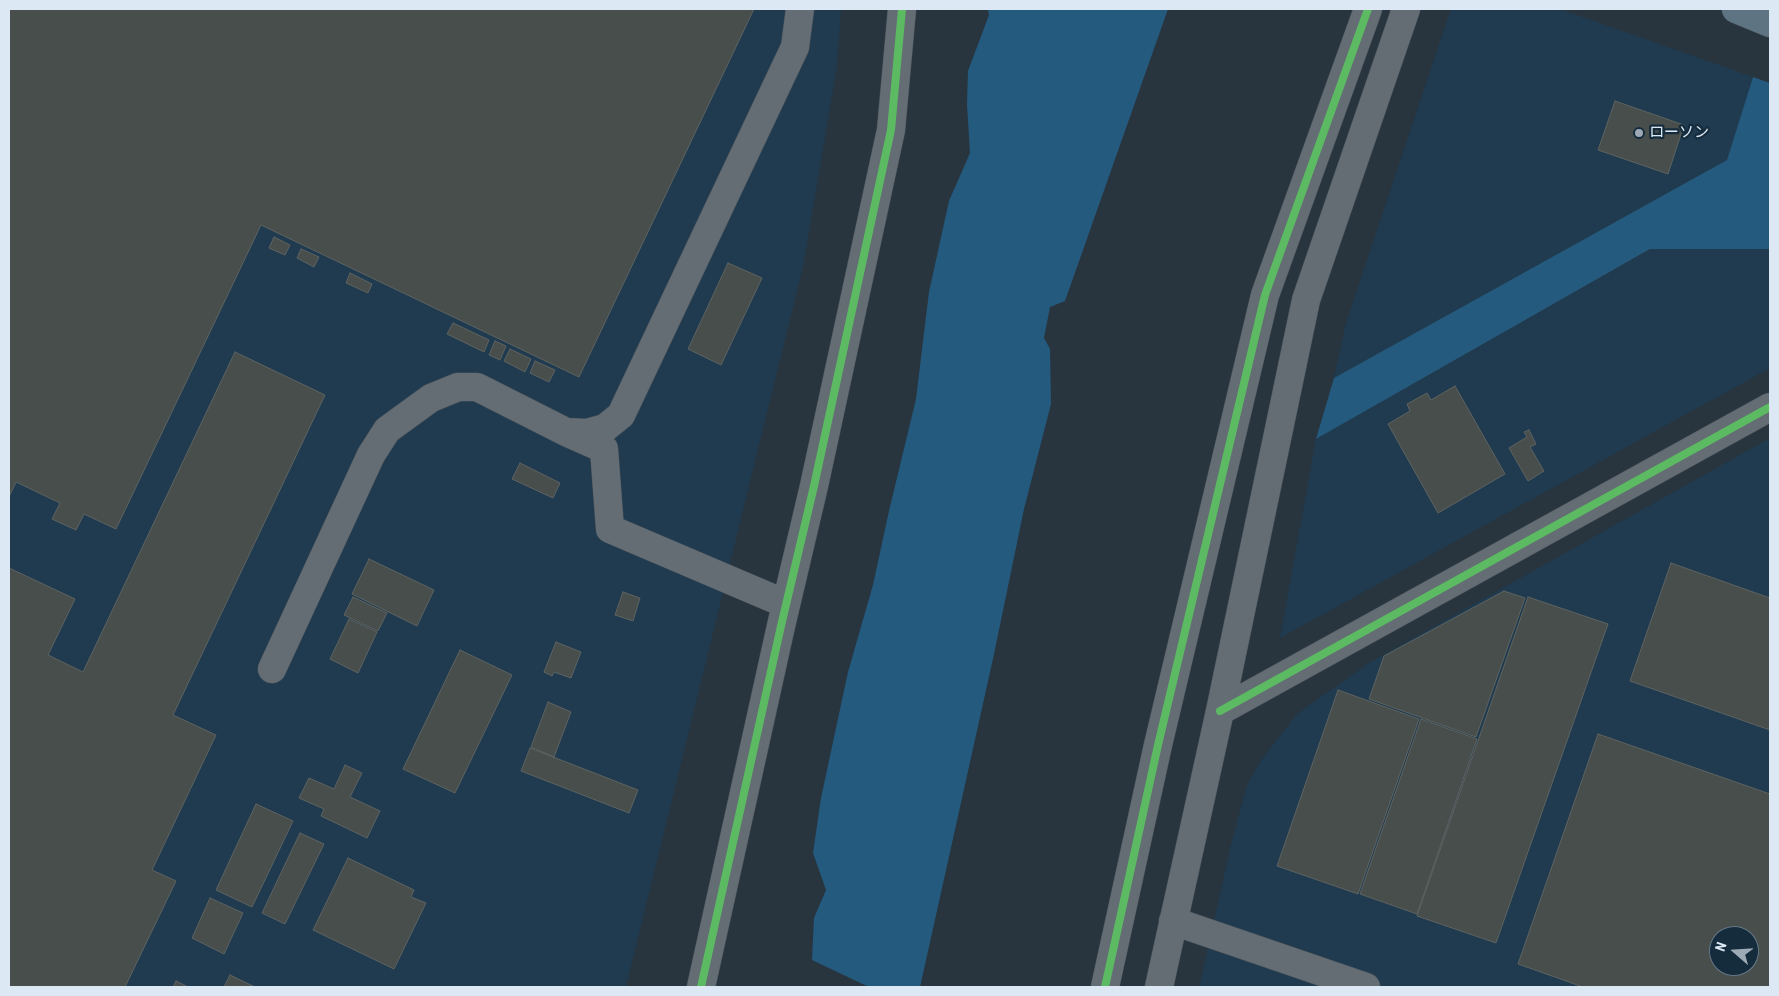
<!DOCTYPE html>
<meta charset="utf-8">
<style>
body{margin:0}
#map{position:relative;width:1779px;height:996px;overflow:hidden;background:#28353f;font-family:"Roboto Condensed",sans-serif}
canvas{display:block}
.frame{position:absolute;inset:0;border:10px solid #dce9f5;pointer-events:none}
.north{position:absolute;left:1709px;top:926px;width:50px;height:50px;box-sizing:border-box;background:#152c3d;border:1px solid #657887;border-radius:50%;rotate:289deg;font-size:14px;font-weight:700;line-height:20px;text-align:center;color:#dce9f5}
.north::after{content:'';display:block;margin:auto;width:18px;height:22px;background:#9daab5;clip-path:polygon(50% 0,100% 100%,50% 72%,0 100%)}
</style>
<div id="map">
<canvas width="1779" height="996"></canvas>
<div class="frame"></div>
<div class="north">N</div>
</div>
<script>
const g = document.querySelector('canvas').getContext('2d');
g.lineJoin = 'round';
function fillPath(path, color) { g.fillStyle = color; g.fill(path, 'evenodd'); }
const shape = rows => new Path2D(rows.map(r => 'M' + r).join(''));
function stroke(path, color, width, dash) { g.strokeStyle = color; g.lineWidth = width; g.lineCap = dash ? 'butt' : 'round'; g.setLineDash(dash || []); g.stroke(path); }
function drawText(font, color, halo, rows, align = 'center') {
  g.font = font + ' "Roboto Condensed","Noto Sans JP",sans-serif'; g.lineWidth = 4.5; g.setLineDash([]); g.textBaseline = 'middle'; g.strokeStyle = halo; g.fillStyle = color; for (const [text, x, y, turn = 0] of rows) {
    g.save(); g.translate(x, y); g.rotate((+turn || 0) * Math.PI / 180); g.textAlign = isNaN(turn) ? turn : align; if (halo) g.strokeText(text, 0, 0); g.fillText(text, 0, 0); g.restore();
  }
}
const built = shape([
 [9,9,841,9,837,66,804,262,626,987,9,987],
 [1451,9,1560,9,1753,77,1727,160,1334,378,1346,323],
 [1651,249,1770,249,1770,368,1280,638,1316,439],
 [1770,438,1770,987,1199,987,1232,841,1247,785,1262,759,1297,714,1369,663],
 [1719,936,1749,936,1749,966,1719,966]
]);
const green = shape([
 [988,9,1168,9,1065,301,1050,307,1044,338,1050,349,1051,404,1024,509,994,654,920,987,869,987,812,960,814,918,826,890,813,853,821,798,848,672,873,585,889,511,916,399,929,292,949,201,970,153,967,104,968,71,989,15],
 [1753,77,1770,83,1770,249,1650,249,1316,439,1334,378,1727,160]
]);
const building = shape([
 [9,9,754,9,579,377,261,225,116,529,84,514,76,530,52,519,60,503,16,482,9,497,9,9],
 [1615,101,1684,125,1668,174,1598,150,1615,101],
 [274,237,290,245,285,255,269,248,274,237],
 [301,249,319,257,314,267,297,258,301,249],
 [728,263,762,278,721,365,688,349,728,263],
 [350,273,372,284,368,293,346,283,350,273],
 [453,323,489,340,484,352,447,334,453,323],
 [495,341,506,346,500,360,489,355,495,341],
 [510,349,531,359,525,372,504,361,510,349],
 [235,352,325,395,173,715,216,735,152,870,176,881,125,987,9,987,9,568,75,599,48,655,83,672,235,352],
 [535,361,555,370,549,382,530,373,535,361],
 [1455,386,1505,474,1438,513,1388,424,1410,411,1407,404,1427,393,1431,400,1455,386],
 [1529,430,1536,444,1530,447,1544,471,1528,481,1509,448,1527,437,1524,432,1529,430],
 [520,463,560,483,553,498,512,479,520,463],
 [369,559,434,590,417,626,352,594,369,559],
 [1671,563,1770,598,1770,730,1630,681,1671,563],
 [1504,591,1525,598,1476,737,1369,699,1384,656,1504,591],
 [623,592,640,598,633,621,615,615,623,592],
 [353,597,387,613,378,631,344,615,353,597],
 [1528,597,1608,624,1496,943,1417,916,1528,597],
 [349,619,377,632,358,673,330,659,349,619],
 [556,642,581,652,571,678,554,672,552,676,544,672,556,642],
 [460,650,512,675,455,793,403,769,460,650],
 [1338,690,1419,719,1358,894,1277,866,1338,690],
 [548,702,571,712,554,757,531,747,548,702],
 [1421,719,1477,739,1417,914,1360,894,1421,719],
 [1598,734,1770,794,1770,987,1583,987,1518,964,1598,734],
 [1719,936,1749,936,1749,966,1719,966,1719,936],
 [530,748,638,790,629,813,521,771,530,748],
 [345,765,362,773,350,797,380,811,367,838,321,816,324,809,299,798,309,778,334,789,345,765],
 [256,804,293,821,252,907,216,890,256,804],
 [300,833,324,844,285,924,262,913,300,833],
 [348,858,414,890,411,897,426,903,394,969,313,930,348,858],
 [210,898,243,913,224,954,192,938,210,898],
 [230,975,255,987,224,987,230,975],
 [176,981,188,987,173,987,176,981]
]);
const minor = shape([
 [568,433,604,449,610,529,786,604],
 [272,669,371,455,387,430,431,398,458,387,477,387,566,432,587,433,605,428,621,415,795,47,800,9],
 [1220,711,1770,407],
 [1173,921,1366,987],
 [701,987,781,626,814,486,891,130,902,9],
 [1105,987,1158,745,1265,295,1368,9],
 [1159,987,1220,711,1306,300,1406,9]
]);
const highway = shape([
 [1736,9,1770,23]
]);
const cycleway = shape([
 [1220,711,1770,407],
 [701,987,781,626,814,486,891,130,902,9],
 [1105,987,1158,745,1265,295,1368,9]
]);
const markers = [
 [1639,133,5,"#9daab5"]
];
const poiNames = [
 ["ローソン",1649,133]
];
fillPath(built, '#203b4f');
fillPath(green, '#255a7f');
fillPath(building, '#484e4c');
stroke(building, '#5d6361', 1);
stroke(minor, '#47525a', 29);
stroke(highway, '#47525a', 29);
stroke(minor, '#646c74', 28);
stroke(highway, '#5f7482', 28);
stroke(cycleway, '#5cba63', 8);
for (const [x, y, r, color] of markers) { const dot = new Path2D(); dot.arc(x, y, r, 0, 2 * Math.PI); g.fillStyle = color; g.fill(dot); stroke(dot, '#152c3d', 2); }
drawText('15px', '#dce9f5', '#152c3d', poiNames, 'left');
</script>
